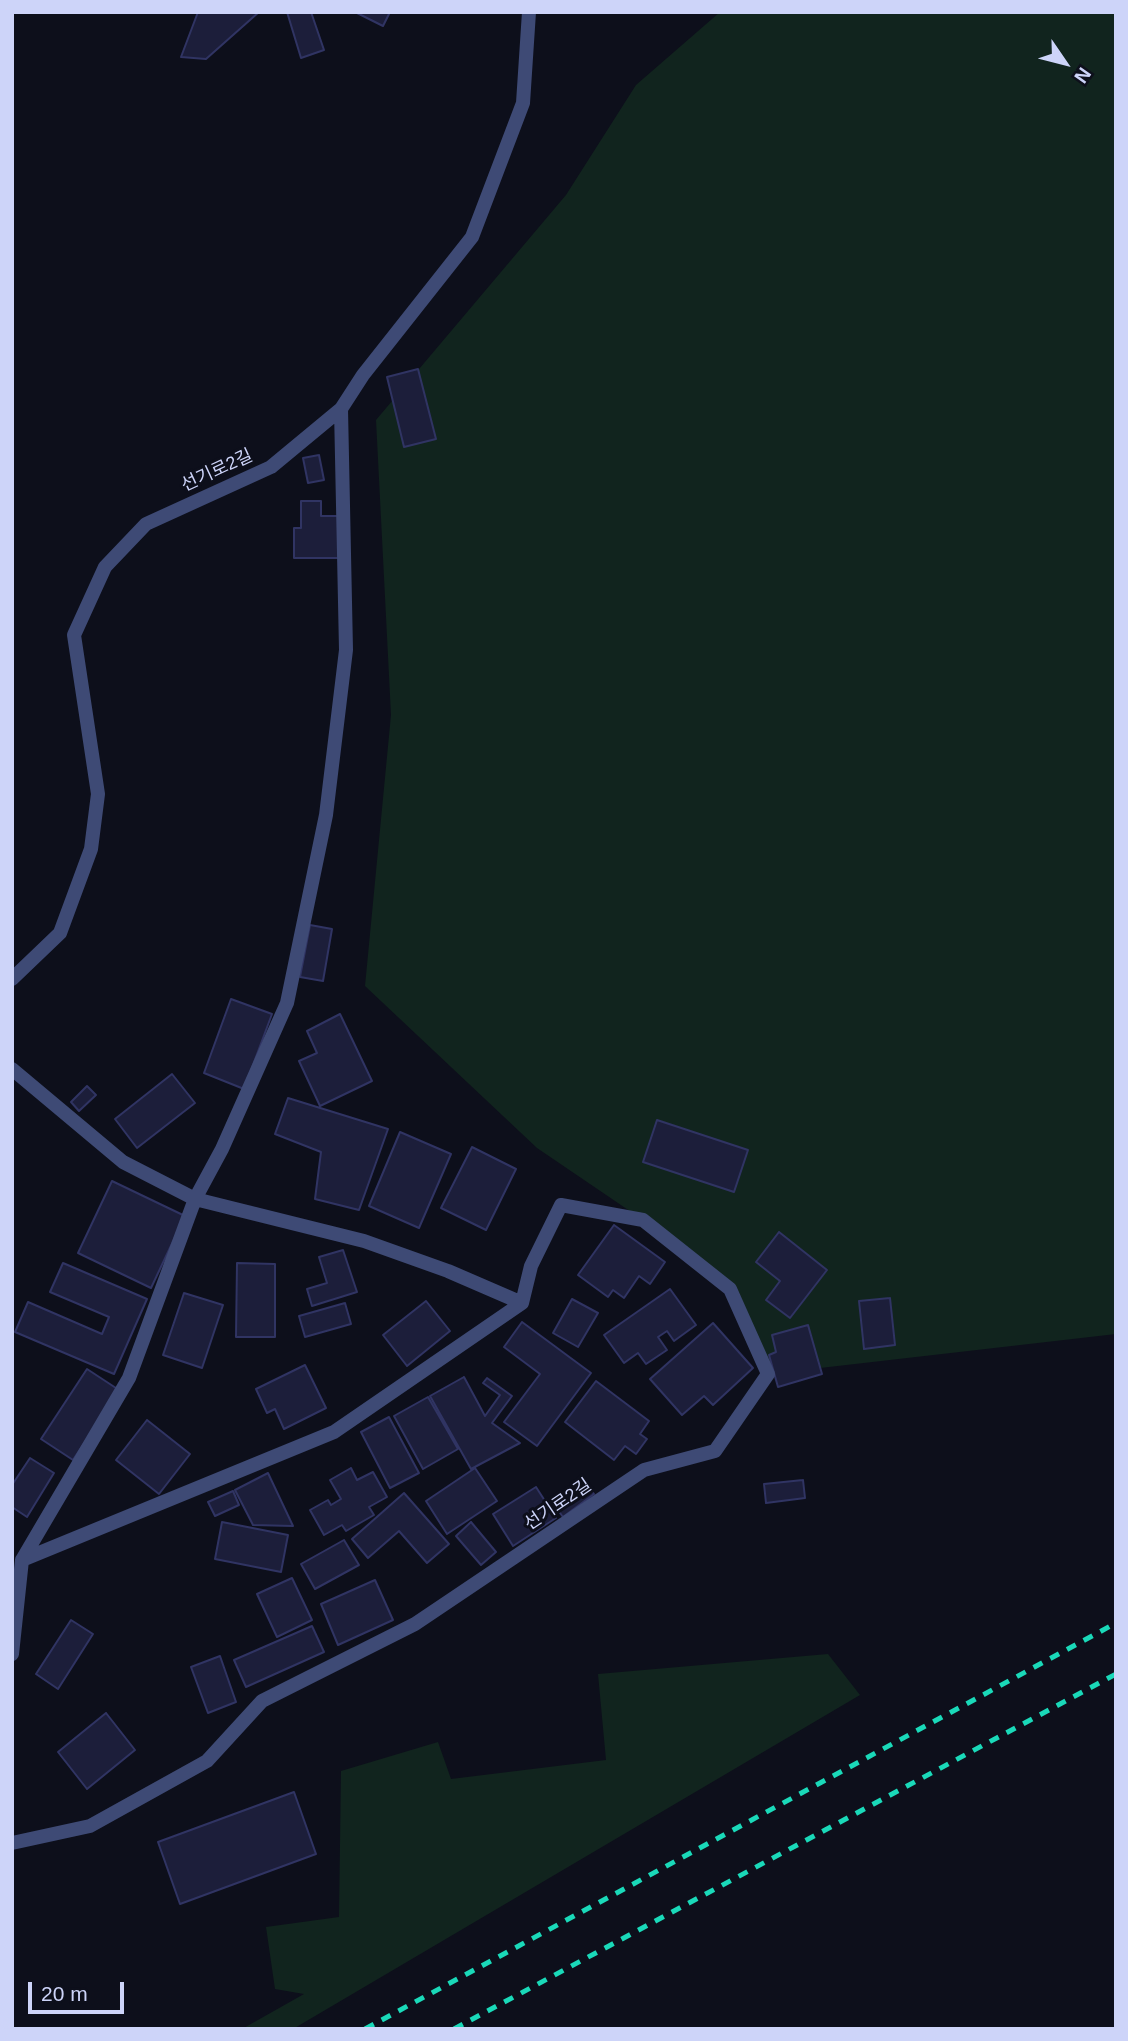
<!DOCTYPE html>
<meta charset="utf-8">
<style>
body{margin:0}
#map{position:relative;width:1128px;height:2041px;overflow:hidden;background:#0d0f1b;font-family:Arial,sans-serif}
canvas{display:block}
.frame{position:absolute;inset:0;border:14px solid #cdd4f9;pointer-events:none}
.north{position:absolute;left:1030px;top:28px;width:70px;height:70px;-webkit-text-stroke:5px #0d0f1b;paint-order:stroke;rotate:125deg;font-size:19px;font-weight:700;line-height:28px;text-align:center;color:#cdd4f9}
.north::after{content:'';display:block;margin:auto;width:24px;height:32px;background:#cdd4f9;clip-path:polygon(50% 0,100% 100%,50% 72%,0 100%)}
.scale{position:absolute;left:28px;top:1982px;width:96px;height:32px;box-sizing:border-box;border:4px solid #cdd4f9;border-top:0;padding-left:9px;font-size:21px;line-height:24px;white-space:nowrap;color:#cdd4f9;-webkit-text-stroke:5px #0d0f1b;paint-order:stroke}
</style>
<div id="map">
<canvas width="1128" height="2041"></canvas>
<div class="frame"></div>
<div class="north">N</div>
<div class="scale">20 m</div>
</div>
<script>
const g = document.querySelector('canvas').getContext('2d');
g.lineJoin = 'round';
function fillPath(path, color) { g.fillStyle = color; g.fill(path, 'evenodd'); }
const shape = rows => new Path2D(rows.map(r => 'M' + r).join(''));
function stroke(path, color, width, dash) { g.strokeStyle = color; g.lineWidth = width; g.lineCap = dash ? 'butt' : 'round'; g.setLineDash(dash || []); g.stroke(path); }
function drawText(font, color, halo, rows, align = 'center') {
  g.font = font + ' Arial,"Noto Sans KR",sans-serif'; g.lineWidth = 6; g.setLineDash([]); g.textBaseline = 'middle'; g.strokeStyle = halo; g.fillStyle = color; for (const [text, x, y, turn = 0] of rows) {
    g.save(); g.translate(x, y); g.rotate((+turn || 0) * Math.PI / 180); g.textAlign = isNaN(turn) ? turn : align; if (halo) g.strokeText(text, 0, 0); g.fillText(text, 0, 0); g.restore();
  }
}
const green = shape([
 [720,12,1116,12,1116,1334,768,1374,730,1289,643,1220,537,1148,365,986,391,715,376,420,566,195,636,85],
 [828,1654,860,1695,293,2029,242,2029,304,1994,275,1989,266,1927,339,1917,341,1771,438,1742,451,1779,606,1760,598,1674]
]);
const building = shape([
 [198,12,259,12,206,59,181,57,198,12],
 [287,12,311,12,324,50,301,58,287,12],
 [355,12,390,12,383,26,355,12],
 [418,369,436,439,404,447,387,377,418,369],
 [319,455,324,480,308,483,303,458,319,455],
 [301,501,321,501,321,516,340,516,340,558,294,558,294,528,301,528,301,501],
 [310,925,332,929,323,981,300,977,310,925],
 [231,999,272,1014,244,1089,204,1073,231,999],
 [340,1014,372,1081,320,1106,299,1061,317,1053,307,1031,340,1014],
 [172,1074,195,1103,137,1148,115,1119,172,1074],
 [87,1086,96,1095,79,1111,71,1102,87,1086],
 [288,1098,388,1129,359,1210,315,1199,321,1152,275,1134,288,1098],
 [657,1120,748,1150,734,1192,643,1162,657,1120],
 [400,1132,451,1154,419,1228,369,1206,400,1132],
 [472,1147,516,1169,486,1230,441,1208,472,1147],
 [112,1181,185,1216,151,1288,78,1253,112,1181],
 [614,1225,665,1262,650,1284,639,1276,624,1298,613,1290,608,1297,578,1275,614,1225],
 [779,1232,827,1270,790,1318,766,1300,780,1281,756,1262,779,1232],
 [343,1250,357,1292,312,1306,307,1289,327,1283,319,1257,343,1250],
 [63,1263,147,1299,114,1374,15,1332,28,1302,102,1334,109,1317,50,1292,63,1263],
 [237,1263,275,1264,275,1337,236,1337,237,1263],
 [670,1289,696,1325,674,1341,667,1331,658,1337,667,1350,646,1364,638,1353,624,1363,604,1335,670,1289],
 [184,1293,223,1305,202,1368,163,1355,184,1293],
 [890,1298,895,1345,864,1349,859,1301,890,1298],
 [572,1299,598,1313,578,1347,553,1333,572,1299],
 [426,1301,450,1331,407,1366,383,1335,426,1301],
 [345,1303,351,1324,305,1337,299,1316,345,1303],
 [522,1322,591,1373,537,1446,504,1422,540,1374,504,1347,522,1322],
 [713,1323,753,1368,713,1405,704,1396,682,1415,650,1379,713,1323],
 [808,1325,822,1374,778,1387,769,1355,776,1352,772,1335,808,1325],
 [305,1365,326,1408,284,1429,275,1409,267,1413,256,1389,305,1365],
 [87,1369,119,1390,73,1460,41,1439,87,1369],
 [464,1377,485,1416,500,1395,483,1383,487,1378,512,1396,492,1423,520,1443,471,1469,430,1396,464,1377],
 [596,1381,649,1421,640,1434,647,1439,636,1454,625,1446,614,1460,565,1422,596,1381],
 [428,1397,458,1449,423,1469,394,1416,428,1397],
 [389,1417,419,1473,390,1488,361,1432,389,1417],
 [147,1420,190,1454,159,1494,116,1460,147,1420],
 [30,1458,54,1473,27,1517,12,1507,12,1485,30,1458],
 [351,1468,357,1480,373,1472,387,1497,369,1507,374,1515,346,1531,342,1525,324,1535,310,1510,328,1500,331,1505,341,1499,330,1480,351,1468],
 [475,1468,497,1501,447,1534,426,1501,475,1468],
 [268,1473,293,1526,253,1525,235,1490,268,1473],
 [803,1480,805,1498,766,1503,764,1484,803,1480],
 [588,1486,594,1494,563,1517,551,1501,570,1487,575,1495,588,1486],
 [536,1487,556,1518,513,1546,493,1514,536,1487],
 [233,1491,239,1505,215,1516,208,1502,233,1491],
 [404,1493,449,1544,427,1563,399,1531,368,1558,352,1539,404,1493],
 [222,1522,288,1535,281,1572,215,1559,222,1522],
 [471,1522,496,1552,481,1565,456,1536,471,1522],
 [344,1540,359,1565,315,1589,301,1564,344,1540],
 [292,1578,312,1620,277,1637,257,1594,292,1578],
 [375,1580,393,1620,338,1645,321,1604,375,1580],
 [71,1620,93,1634,58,1689,36,1674,71,1620],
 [312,1626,324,1652,246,1687,234,1660,312,1626],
 [220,1656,236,1702,208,1713,191,1667,220,1656],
 [106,1713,135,1750,87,1789,58,1752,106,1713],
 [294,1792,316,1854,180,1904,158,1842,294,1792]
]);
const minor = shape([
 [12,979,60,933,91,849,98,794,74,635,105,567,146,524,271,467,341,409,363,375,472,237,523,103,529,12],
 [12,1069,123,1162,195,1199,222,1149,287,1003,326,815,346,650,341,409],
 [22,1560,129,1378,195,1199,364,1241,448,1271,522,1303],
 [12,1654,22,1560,334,1432,522,1303,531,1266,561,1205,643,1220,730,1289,768,1374,715,1451,644,1470,415,1624,262,1701,207,1761,90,1826,12,1843]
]);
const rail = shape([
 [365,2029,1116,1623],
 [454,2029,1116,1674]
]);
const streetNames = [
 ["선기로2길",217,471,-25],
 ["선기로2길",558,1505,-34]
];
fillPath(green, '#11241e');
fillPath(building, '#1c1e3a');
stroke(building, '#303463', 2);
stroke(minor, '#3e4a75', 14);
stroke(rail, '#1ad9b9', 5, [10, 9]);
drawText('18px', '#cdd4f9', '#0d0f1b', streetNames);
</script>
